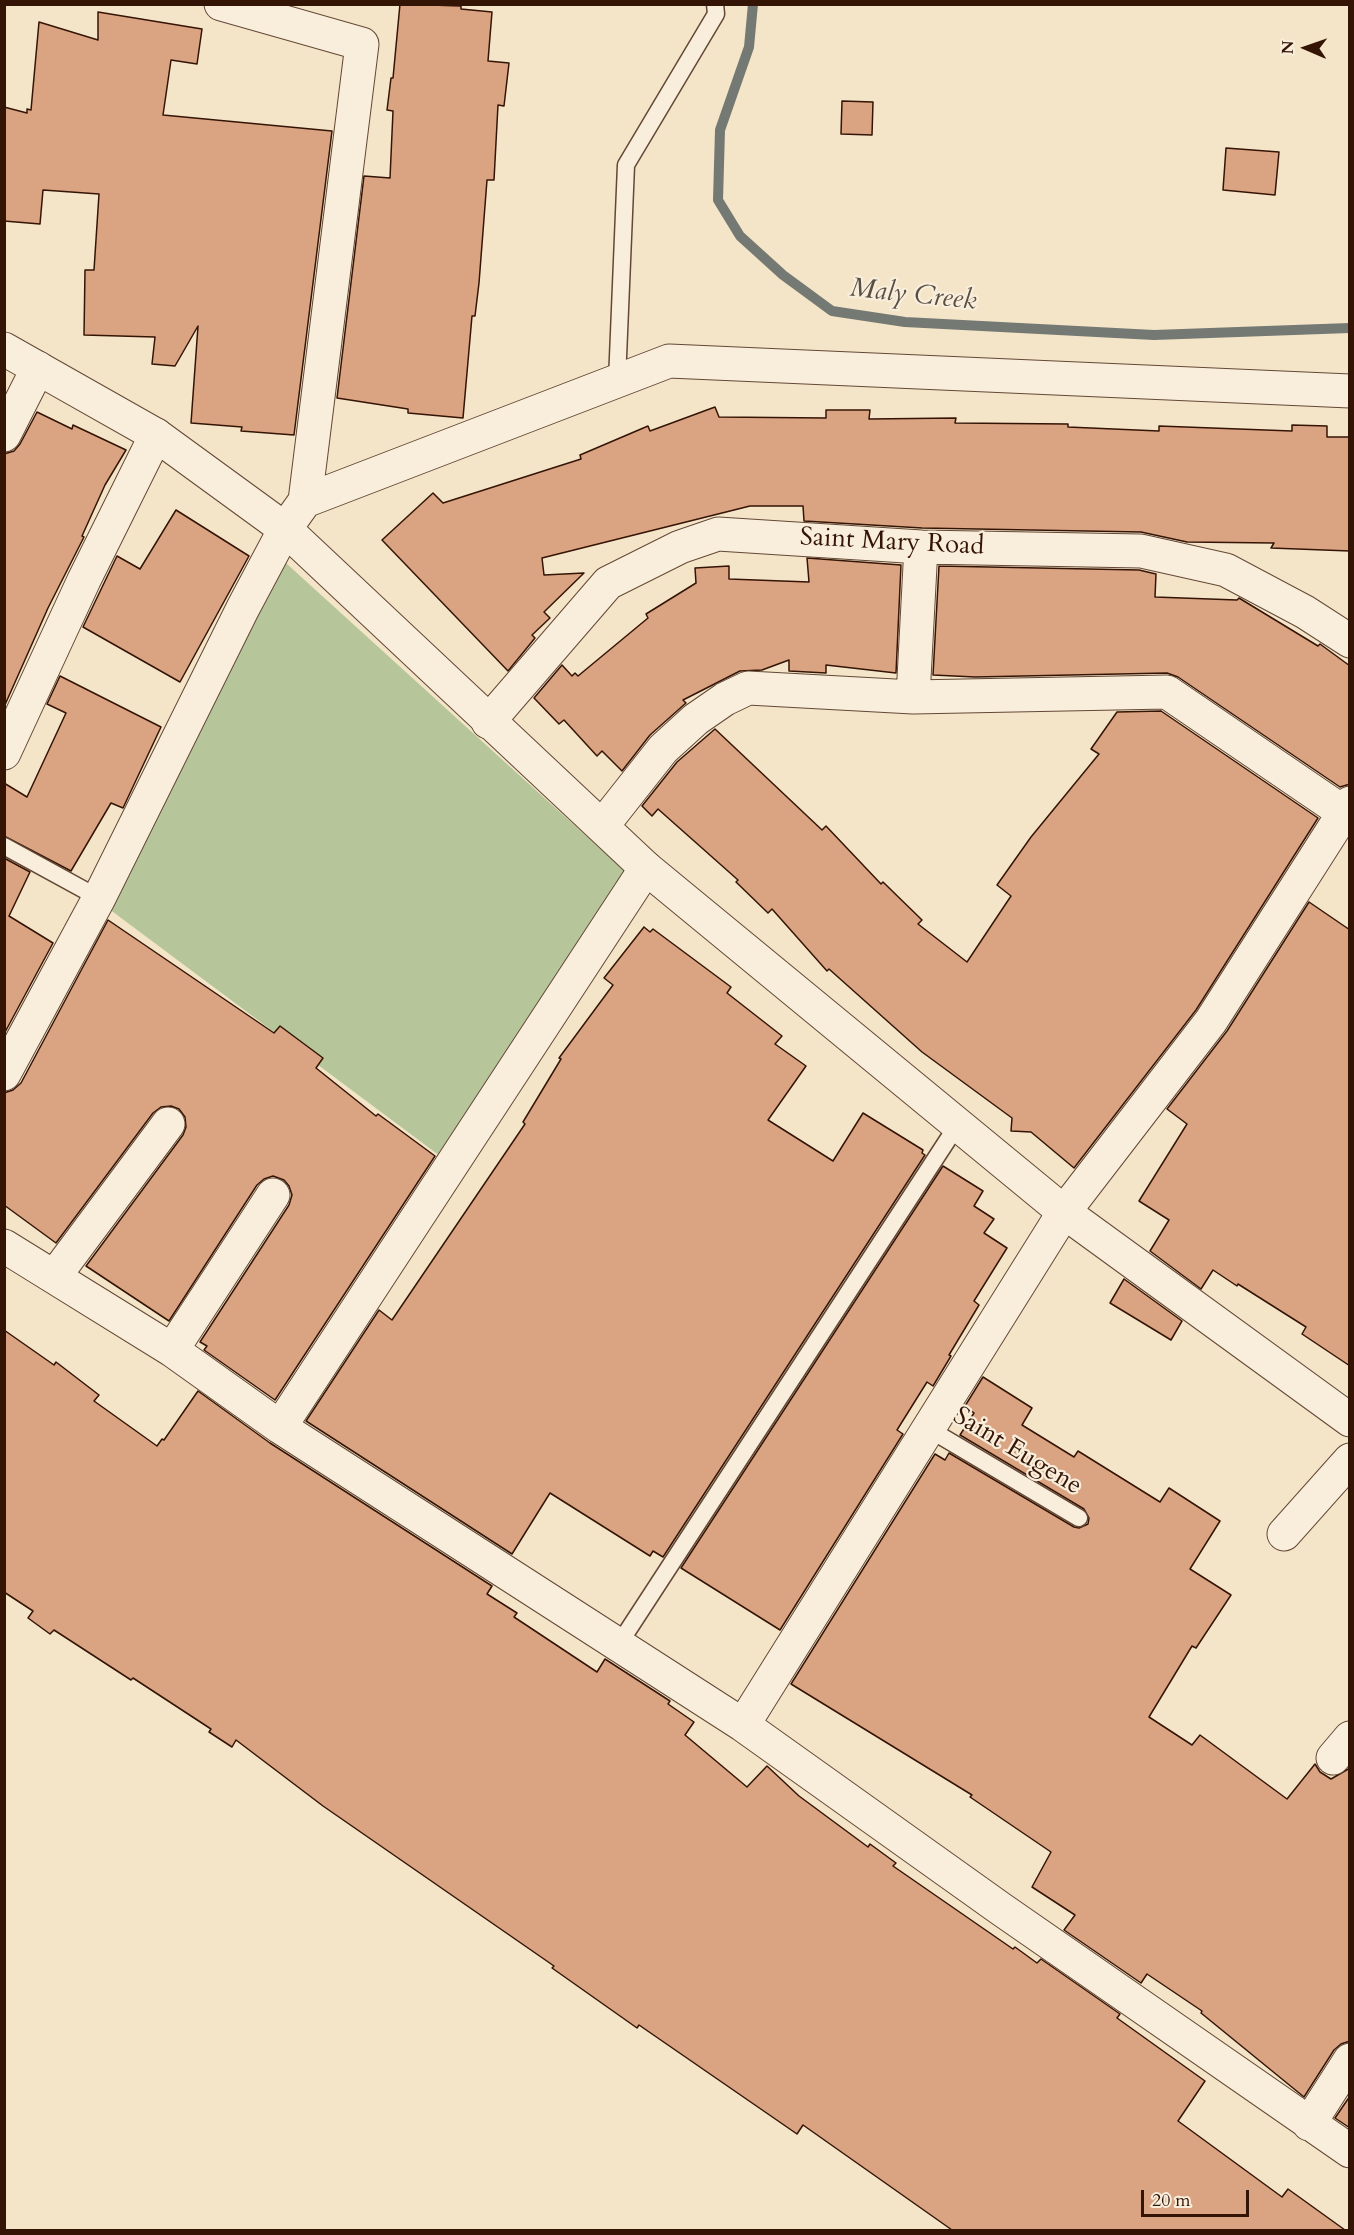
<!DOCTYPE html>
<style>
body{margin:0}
#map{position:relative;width:1354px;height:2235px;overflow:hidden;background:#f4e5c8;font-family:Cardo,serif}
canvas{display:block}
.frame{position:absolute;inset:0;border:6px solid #341405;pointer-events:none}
.north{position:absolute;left:1276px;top:18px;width:60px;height:60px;-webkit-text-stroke:4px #f8eedb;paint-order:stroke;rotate:272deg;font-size:16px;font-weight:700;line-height:24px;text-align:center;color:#341405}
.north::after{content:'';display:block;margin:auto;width:21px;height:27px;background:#341405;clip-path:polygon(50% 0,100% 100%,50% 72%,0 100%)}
.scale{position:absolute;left:1141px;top:2190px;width:108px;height:27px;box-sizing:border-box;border:3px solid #341405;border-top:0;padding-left:8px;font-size:18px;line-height:21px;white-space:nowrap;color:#341405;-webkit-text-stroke:4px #f8eedb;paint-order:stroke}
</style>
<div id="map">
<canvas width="1354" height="2235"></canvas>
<div class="frame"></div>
<div class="north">N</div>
<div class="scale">20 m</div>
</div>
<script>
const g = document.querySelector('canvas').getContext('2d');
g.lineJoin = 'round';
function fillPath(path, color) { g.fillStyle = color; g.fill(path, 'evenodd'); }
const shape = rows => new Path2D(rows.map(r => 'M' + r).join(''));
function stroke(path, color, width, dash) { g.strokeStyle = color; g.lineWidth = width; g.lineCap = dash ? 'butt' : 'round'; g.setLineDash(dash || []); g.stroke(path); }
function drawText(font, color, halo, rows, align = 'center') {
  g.font = font + ' Cardo,serif'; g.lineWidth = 4.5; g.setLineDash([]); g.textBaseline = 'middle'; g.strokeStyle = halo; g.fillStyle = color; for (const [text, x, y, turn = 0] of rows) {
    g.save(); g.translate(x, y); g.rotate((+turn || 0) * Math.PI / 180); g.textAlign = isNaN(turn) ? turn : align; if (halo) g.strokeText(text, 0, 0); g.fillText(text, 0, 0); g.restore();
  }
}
const green = shape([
 [265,544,628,874,440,1156,93,897]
]);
const stream = shape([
 [753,4,749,47,720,130,718,200,740,236,783,275,832,311,905,322,1154,335,1350,328]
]);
const building = shape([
 [400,4,461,6,461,9,492,12,488,61,509,63,504,106,498,105,494,180,487,180,479,283,475,316,472,316,463,418,408,413,408,409,337,398,364,176,390,178,393,111,387,110,391,78,393,78,400,4],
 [98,12,202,29,197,64,171,60,163,115,332,131,294,435,241,431,242,427,191,423,198,326,175,366,152,364,155,337,84,335,85,270,94,270,99,194,43,190,40,224,4,221,4,107,27,113,27,109,31,110,39,22,98,40,98,12],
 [842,101,873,102,872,135,841,134,842,101],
 [1226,148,1279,152,1275,195,1223,190,1226,148],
 [715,407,719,417,826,418,826,410,870,410,869,419,956,418,955,423,1068,424,1068,427,1159,431,1159,426,1292,431,1292,425,1327,426,1327,437,1350,437,1350,551,1271,548,1274,543,1187,542,1141,532,922,528,804,521,803,506,750,506,542,558,544,575,584,573,544,612,550,618,532,635,535,638,508,671,382,540,433,493,443,503,581,459,580,455,648,426,650,431,715,407],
 [37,412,72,429,73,425,126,450,105,485,82,536,84,537,48,608,4,707,4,454,14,451,20,444,37,412],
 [176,510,249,556,180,682,83,627,117,556,140,569,176,510],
 [807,558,901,565,896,673,826,665,826,673,789,671,789,660,762,670,740,671,683,700,686,703,650,735,622,771,602,751,597,756,564,720,559,724,534,698,562,665,572,676,575,673,578,676,648,618,646,614,696,583,695,568,729,566,729,579,809,582,807,558],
 [939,566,1139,570,1156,574,1155,597,1237,600,1239,598,1318,646,1320,644,1350,666,1350,784,1340,787,1178,677,1167,673,975,677,933,675,939,566],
 [60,676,161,727,123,808,111,803,71,871,4,836,4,783,27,797,66,713,47,704,60,676],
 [1161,711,1318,818,1196,1010,1074,1168,1031,1132,1011,1131,1012,1118,922,1052,829,969,827,971,772,909,768,913,736,882,738,880,658,809,652,816,642,806,677,762,715,729,822,830,826,826,881,884,883,882,922,920,918,924,967,962,1011,896,997,885,1031,837,1099,754,1091,749,1117,712,1161,711],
 [4,858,30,872,9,916,53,943,4,1034,4,858],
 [1309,902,1350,930,1350,1366,1302,1334,1306,1327,1238,1284,1237,1286,1213,1270,1201,1289,1150,1251,1169,1220,1139,1201,1187,1124,1167,1109,1227,1031,1309,902],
 [108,920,274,1033,280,1026,323,1058,316,1068,376,1116,378,1114,435,1156,275,1400,204,1350,207,1346,200,1342,289,1205,292,1195,289,1186,284,1180,273,1176,264,1179,257,1185,169,1321,86,1266,183,1135,186,1127,185,1117,179,1109,171,1106,161,1107,153,1113,56,1243,4,1205,4,1093,13,1090,21,1083,108,920],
 [644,927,650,932,653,929,731,987,727,993,782,1036,775,1044,806,1066,768,1120,833,1161,863,1113,923,1150,922,1153,925,1155,663,1557,653,1551,650,1556,550,1493,512,1554,306,1421,379,1310,392,1320,525,1124,523,1122,561,1059,559,1058,613,985,604,978,644,927],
 [943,1166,983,1191,974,1206,994,1219,984,1233,1007,1248,974,1301,979,1305,949,1355,951,1356,933,1386,927,1382,897,1430,903,1434,780,1630,681,1568,943,1166],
 [1124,1279,1182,1321,1171,1340,1110,1303,1124,1279],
 [4,1330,54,1365,56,1362,99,1395,94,1401,157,1446,162,1439,164,1440,198,1391,270,1443,492,1586,487,1594,517,1613,514,1617,597,1672,605,1659,670,1701,668,1704,694,1722,685,1735,747,1787,767,1766,799,1796,868,1847,870,1844,896,1863,893,1866,1013,1949,1015,1947,1037,1963,1041,1959,1120,2014,1117,2018,1205,2081,1178,2121,1282,2197,1288,2189,1345,2230,952,2230,803,2125,797,2134,639,2025,637,2028,552,1968,554,1966,323,1806,236,1740,232,1747,209,1732,211,1729,133,1678,131,1680,54,1630,50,1634,28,1618,33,1611,4,1592,4,1330],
 [983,1377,1032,1408,1022,1425,1074,1457,1078,1451,1160,1502,1169,1488,1220,1521,1190,1569,1231,1595,1196,1648,1192,1646,1149,1717,1192,1745,1200,1735,1287,1799,1315,1764,1320,1772,1331,1779,1350,1768,1350,2041,1341,2044,1334,2050,1304,2097,1201,2013,1202,2011,1147,1974,1141,1983,1064,1930,1075,1915,1032,1887,1051,1852,970,1797,972,1795,791,1684,935,1454,945,1460,949,1453,1074,1527,1079,1528,1088,1524,1089,1518,1084,1509,960,1435,974,1413,965,1406,983,1377],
 [1350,2096,1350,2128,1335,2118,1350,2096]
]);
const service = shape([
 [617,381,626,165,716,14,715,4],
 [4,846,99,898],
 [929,1429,1079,1518],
 [619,1644,958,1124]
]);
const minor = shape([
 [221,4,362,44,305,501],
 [4,435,38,368],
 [913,697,921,547],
 [488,722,608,583,680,547,718,534,921,547,1141,551,1226,570,1305,612,1350,641],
 [4,753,84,580,156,435],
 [603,825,663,749,696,719,725,699,748,688,913,697,1167,692,1343,812],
 [4,1074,99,898,243,608,285,529,305,501,669,361,1350,391],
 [4,1246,172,1350,280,1427,743,1725,1001,1909,1350,2151],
 [54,1277,168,1124],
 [172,1350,273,1195],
 [280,1427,646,868],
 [1284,1534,1350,1460],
 [743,1725,1064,1212,1211,1021,1350,803],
 [1333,1758,1350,1738],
 [1309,2124,1350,2060]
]);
const tertiary = shape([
 [4,349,156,435,285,529,646,868,1064,1212,1350,1420]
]);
const streetNames = [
 ["Saint Mary Road",892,543,3],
 ["Saint Eugene",1017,1452,31]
];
const waterNames = [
 ["Maly Creek",913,296,6]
];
fillPath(green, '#b6c69a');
stroke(stream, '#747973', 10);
fillPath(building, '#daa382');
stroke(building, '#341405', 1.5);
stroke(service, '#644836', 19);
stroke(minor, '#644836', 35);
stroke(tertiary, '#644836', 35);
stroke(service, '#f8eedb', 16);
stroke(minor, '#f8eedb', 33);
stroke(tertiary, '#f8eedb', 33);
drawText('26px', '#341405', '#f8eedb', streetNames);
drawText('italic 27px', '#594f45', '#f8eedb', waterNames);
</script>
